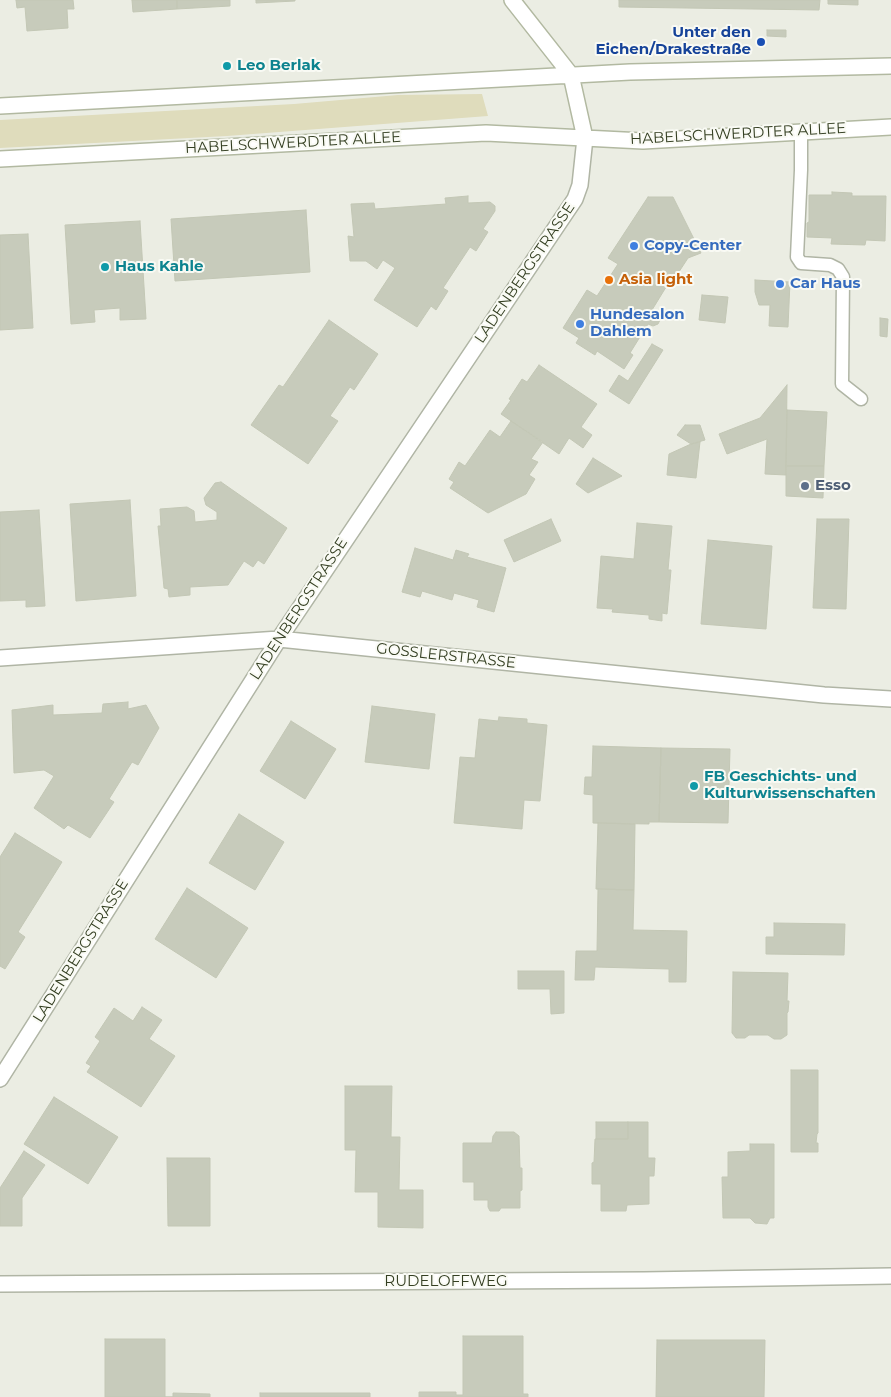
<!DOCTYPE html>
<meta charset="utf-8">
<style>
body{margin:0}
canvas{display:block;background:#ebede3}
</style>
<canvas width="891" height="1397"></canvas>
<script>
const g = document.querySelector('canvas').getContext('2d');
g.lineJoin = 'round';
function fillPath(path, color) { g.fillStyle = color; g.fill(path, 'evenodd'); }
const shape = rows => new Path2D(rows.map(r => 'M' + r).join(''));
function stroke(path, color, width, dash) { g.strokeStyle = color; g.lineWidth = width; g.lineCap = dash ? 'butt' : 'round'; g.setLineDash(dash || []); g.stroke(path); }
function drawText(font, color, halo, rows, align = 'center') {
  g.font = font + ' Montserrat,sans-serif'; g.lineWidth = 4; g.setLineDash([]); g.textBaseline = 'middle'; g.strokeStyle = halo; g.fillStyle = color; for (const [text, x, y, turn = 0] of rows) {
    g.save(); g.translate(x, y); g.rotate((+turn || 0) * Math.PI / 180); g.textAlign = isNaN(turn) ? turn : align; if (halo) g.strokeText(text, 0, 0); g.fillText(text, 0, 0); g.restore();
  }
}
const green = shape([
 [482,94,488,116,227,136,0,148,0,120,294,104,398,95]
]);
const building = shape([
 [16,0,73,0,74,9,67,9,68,28,27,31,25,7,17,8,16,0],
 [132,0,177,0,177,9,133,12,132,0],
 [177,0,230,0,230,6,177,9,177,0],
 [256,0,295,0,295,1,256,3,256,0],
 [619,0,820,0,819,10,619,7,619,0],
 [828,0,858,0,858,5,828,4,828,0],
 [767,30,786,30,786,37,767,36,767,30],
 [832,192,852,193,852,196,886,196,885,241,866,240,865,245,831,244,832,238,807,237,807,223,809,222,809,195,832,195,832,192],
 [468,196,468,203,490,202,495,206,495,211,483,229,488,232,476,251,470,247,443,288,448,291,436,310,431,306,417,327,374,300,395,268,383,260,377,269,366,261,350,261,348,236,354,237,351,204,374,203,375,209,446,204,445,198,468,196],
 [648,197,673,197,701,253,688,258,673,281,671,279,652,310,659,314,660,320,658,324,653,326,648,324,630,353,633,355,624,369,597,351,595,355,576,343,579,338,563,328,587,290,597,296,618,264,608,258,648,197],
 [306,210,310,272,175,281,171,219,306,210],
 [140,221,146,319,120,320,120,308,94,310,95,322,71,324,65,225,140,221],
 [28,234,33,328,0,330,0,235,28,234],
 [755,280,790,282,788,327,769,326,770,305,759,305,755,292,755,280],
 [702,295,728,297,725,323,699,320,702,295],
 [880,318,888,319,887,337,880,336,880,318],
 [329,320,378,354,354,390,350,387,330,416,338,421,308,464,251,425,279,385,283,387,329,320],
 [652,344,663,350,629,404,609,391,619,375,628,381,652,344],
 [539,365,597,404,581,427,592,435,583,448,569,438,559,454,501,414,511,400,509,399,522,379,527,382,539,365],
 [787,385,786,475,765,474,767,439,727,454,719,434,760,418,787,385],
 [787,410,827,412,824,466,786,466,787,410],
 [511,421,543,442,531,459,538,462,529,475,535,479,526,494,488,513,450,488,454,482,449,479,459,462,465,466,490,430,500,437,511,421],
 [685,425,700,425,705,440,691,444,677,435,685,425],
 [700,442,696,478,667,475,669,454,691,444,700,442],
 [593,458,622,476,588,493,576,484,593,458],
 [786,466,824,466,823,498,786,496,786,466],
 [221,482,287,528,264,564,258,560,253,567,244,561,228,585,190,587,190,595,169,597,168,589,164,588,158,526,161,526,160,509,187,507,194,511,195,522,217,520,217,512,206,505,204,498,215,483,221,482],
 [130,500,136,596,76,601,70,504,130,500],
 [39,510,45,606,26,607,26,600,0,601,0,512,39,510],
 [551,519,561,541,514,562,504,540,551,519],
 [817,519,849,519,846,609,813,608,817,519],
 [637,523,672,526,668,570,671,570,667,614,662,613,662,621,649,619,649,615,612,612,613,609,597,608,601,556,634,559,637,523],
 [708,540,772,546,766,629,701,624,708,540],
 [415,548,453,560,456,550,469,554,467,557,506,568,494,612,477,607,479,600,454,593,452,600,422,591,420,597,402,592,415,548],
 [128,702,128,709,146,705,159,728,138,765,132,762,109,799,114,802,90,838,68,825,64,829,34,808,54,776,44,770,14,773,12,710,53,705,53,715,102,713,103,704,128,702],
 [372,706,435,714,429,769,365,762,372,706],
 [499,717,527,719,527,723,547,725,540,801,524,800,522,829,454,823,460,757,475,758,479,719,498,721,499,717],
 [291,721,336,749,305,799,260,771,291,721],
 [593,746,661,748,659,822,649,822,649,824,593,823,593,795,584,794,585,777,592,777,593,746],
 [661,748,730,749,728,823,659,822,661,748],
 [239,814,284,842,255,890,209,863,239,814],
 [598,823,635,824,634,890,596,889,598,823],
 [15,833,62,862,18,932,25,937,5,969,0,966,0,857,15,833],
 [187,888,248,928,216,978,155,939,187,888],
 [598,889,634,890,633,930,687,931,686,982,669,982,669,969,595,967,594,980,575,980,576,951,597,951,598,889],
 [774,923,845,924,844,955,766,954,766,937,774,937,774,923],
 [518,971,564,971,564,1013,551,1014,550,989,518,989,518,971],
 [733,972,788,973,787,1001,789,1001,788,1012,787,1013,787,1035,781,1039,774,1039,768,1035,749,1035,745,1038,736,1038,732,1033,733,972],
 [142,1007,162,1020,149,1039,175,1056,141,1107,87,1072,91,1066,86,1063,100,1041,95,1037,114,1008,133,1021,142,1007],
 [791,1070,818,1070,818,1133,817,1134,816,1143,818,1143,818,1152,791,1152,791,1070],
 [345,1086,392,1086,391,1137,400,1137,399,1190,423,1190,423,1228,378,1227,378,1192,355,1192,356,1150,345,1150,345,1086],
 [54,1097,118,1137,88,1184,24,1144,54,1097],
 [596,1122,628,1122,628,1139,596,1139,596,1122],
 [628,1122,648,1122,648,1158,655,1158,654,1176,649,1176,649,1204,627,1205,626,1211,601,1211,601,1184,592,1184,592,1163,594,1162,595,1139,628,1139,628,1122],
 [496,1132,514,1132,519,1136,520,1168,522,1168,522,1190,520,1191,520,1208,501,1208,499,1211,490,1211,488,1207,488,1200,474,1200,474,1182,463,1182,463,1143,492,1143,493,1136,496,1132],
 [750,1144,774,1144,774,1218,770,1218,767,1224,755,1223,750,1218,723,1218,722,1177,728,1177,728,1152,750,1151,750,1144],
 [24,1151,45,1165,22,1198,22,1226,0,1226,0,1188,24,1151],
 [167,1158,210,1158,210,1226,168,1226,167,1158],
 [463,1336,523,1336,523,1394,528,1394,528,1397,419,1397,419,1392,456,1392,456,1395,463,1395,463,1336],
 [105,1339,165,1339,165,1397,173,1397,173,1393,210,1394,210,1397,105,1397,105,1339],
 [657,1340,765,1340,764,1397,656,1397,657,1340],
 [260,1393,370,1393,370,1397,260,1397,260,1393]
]);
const service = shape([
 [801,131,801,170,797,257,801,263,830,265,838,269,843,277,842,384,861,399]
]);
const minor = shape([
 [0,658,279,639,824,695,891,699],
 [0,1079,279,639,575,199,580,185,585,138],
 [0,1284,644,1280,891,1276]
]);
const secondary = shape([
 [512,0,571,75,585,138],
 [0,106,630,72,891,66],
 [0,159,486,133,643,141,891,127]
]);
const markers = [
 [761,42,5,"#1a4fb4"],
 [227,66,5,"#0f9aa8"],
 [634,246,5,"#3f7fe0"],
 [105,267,5,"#0f9aa8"],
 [609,280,5,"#e8710a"],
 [780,284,5,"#3f7fe0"],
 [580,324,5,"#3f7fe0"],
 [805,486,5,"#5c6f8a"],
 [694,786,5,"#0f9aa8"]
];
const transitNames = [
 ["Unter den",751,33],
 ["Eichen/Drakestraße",751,50]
];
const cultureNames = [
 ["Leo Berlak",237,66],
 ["Haus Kahle",115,267],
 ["FB Geschichts- und",704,777],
 ["Kulturwissenschaften",704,794]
];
const streetNames = [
 ["HABELSCHWERDTER ALLEE",738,134,-3],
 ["HABELSCHWERDTER ALLEE",293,143,-3],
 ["LADENBERGSTRASSE",525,273,-56],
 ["LADENBERGSTRASSE",299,609,-57],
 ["GOSSLERSTRASSE",446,656,6],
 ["LADENBERGSTRASSE",81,951,-58],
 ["RUDELOFFWEG",446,1282]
];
const shopNames = [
 ["Copy-Center",644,246],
 ["Car Haus",790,284],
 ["Hundesalon",590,315],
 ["Dahlem",590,332]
];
const foodNames = [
 ["Asia light",619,280]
];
const serviceNames = [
 ["Esso",815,486]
];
fillPath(green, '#dfdcbc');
fillPath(building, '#c7cbbb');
stroke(building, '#c3c7b5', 1);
stroke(service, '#b0b5a5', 15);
stroke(minor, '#b0b5a5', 18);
stroke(secondary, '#b2b9a1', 18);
stroke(service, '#fff', 12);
stroke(minor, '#fff', 15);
stroke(secondary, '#fff', 15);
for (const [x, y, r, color] of markers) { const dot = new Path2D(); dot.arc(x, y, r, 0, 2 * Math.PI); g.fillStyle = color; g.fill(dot); stroke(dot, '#f9faf4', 2); }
drawText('bold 15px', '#164399', '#f9faf4', transitNames, 'right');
drawText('bold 15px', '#0d838f', '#f9faf4', cultureNames, 'left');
drawText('15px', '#343f22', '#f9faf4', streetNames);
drawText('bold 15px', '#366cbe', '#f9faf4', shopNames, 'left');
drawText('bold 15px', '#c56008', '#f9faf4', foodNames, 'left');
drawText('bold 15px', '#4e5e75', '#f9faf4', serviceNames, 'left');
</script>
